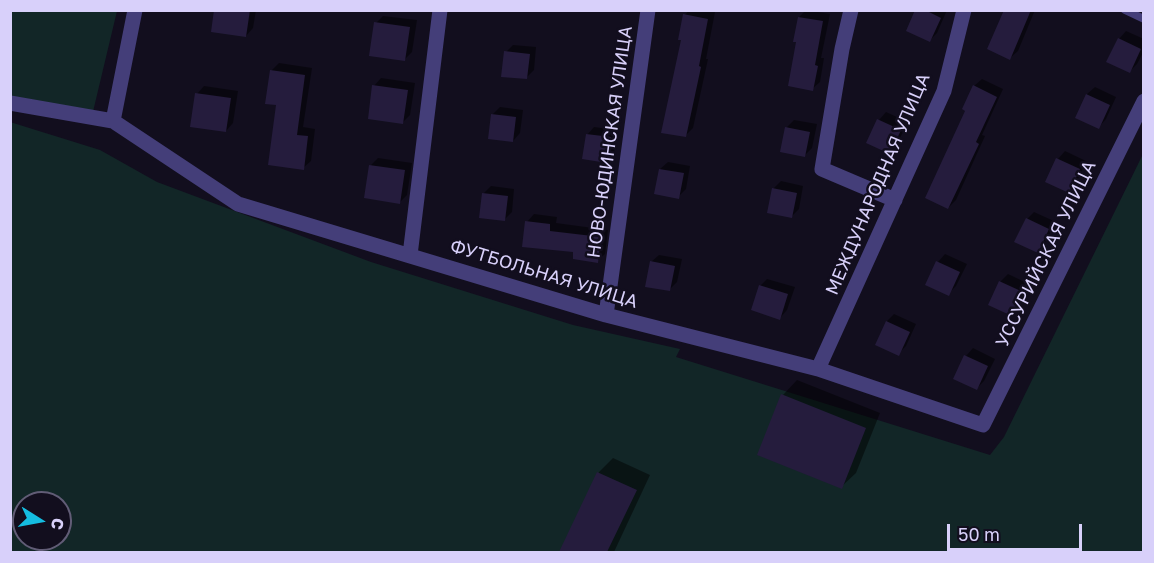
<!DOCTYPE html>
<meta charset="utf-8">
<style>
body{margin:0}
#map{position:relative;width:1154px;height:563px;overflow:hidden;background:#120e1e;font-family:"Golos Text",sans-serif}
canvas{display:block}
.frame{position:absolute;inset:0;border:12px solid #d8d0fa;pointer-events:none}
.north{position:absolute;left:12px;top:491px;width:60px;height:60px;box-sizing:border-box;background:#120e1e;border:2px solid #615c76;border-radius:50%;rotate:101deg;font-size:16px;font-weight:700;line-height:24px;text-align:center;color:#d8d0fa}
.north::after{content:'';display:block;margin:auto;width:21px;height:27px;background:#15bde1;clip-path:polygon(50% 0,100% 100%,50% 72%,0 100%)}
.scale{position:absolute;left:947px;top:524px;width:135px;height:27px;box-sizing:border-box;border:3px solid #d8d0fa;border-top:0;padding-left:8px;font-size:18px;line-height:21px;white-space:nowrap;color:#d8d0fa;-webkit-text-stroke:4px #120e1e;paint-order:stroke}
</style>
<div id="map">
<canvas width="1154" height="563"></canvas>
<div class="frame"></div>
<div class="north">С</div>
<div class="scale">50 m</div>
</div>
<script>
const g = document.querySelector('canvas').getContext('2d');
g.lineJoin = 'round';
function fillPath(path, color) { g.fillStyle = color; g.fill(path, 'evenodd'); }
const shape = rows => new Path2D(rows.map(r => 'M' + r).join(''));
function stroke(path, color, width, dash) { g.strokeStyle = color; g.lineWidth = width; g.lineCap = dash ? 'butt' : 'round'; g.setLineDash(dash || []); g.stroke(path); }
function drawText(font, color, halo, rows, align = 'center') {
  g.font = font + ' "Golos Text",sans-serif'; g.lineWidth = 5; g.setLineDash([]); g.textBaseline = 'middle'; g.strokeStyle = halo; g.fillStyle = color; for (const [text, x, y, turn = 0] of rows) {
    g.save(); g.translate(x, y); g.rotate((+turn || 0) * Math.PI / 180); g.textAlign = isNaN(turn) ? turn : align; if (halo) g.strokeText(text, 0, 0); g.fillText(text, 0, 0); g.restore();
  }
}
const green = shape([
 [10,11,117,11,91,120,11,97],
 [10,122,100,150,157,182,371,262,573,325,680,349,676,357,990,455,1004,437,1143,154,1143,552,11,552],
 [24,503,60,503,60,539,24,539]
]);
const shadow = shape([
 [215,10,256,10,253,28,246,36],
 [689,10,715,12,706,59,708,59,693,128,685,136,682,39,685,15],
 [806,10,830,14,821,58,824,58,820,82,812,89,799,17],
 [917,10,947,10,937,33,930,40],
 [1005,10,1035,10,1018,51,1010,58],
 [383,16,417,20,412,52,405,59,376,23],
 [1126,31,1144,39,1144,51,1137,64,1130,71,1119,39],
 [513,45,536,47,534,70,526,78,506,52],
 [279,63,312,68,303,127,315,129,311,161,303,168,278,104,271,71],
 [381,78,415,83,410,115,403,122,374,86],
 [982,79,1003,89,982,135,985,136,956,200,948,208,967,110,974,86],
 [204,86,238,91,233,123,226,131,197,94],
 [1095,87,1116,97,1106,119,1099,127,1077,117,1087,94],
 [500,107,523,110,520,133,513,141,492,115],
 [886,112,908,122,897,144,890,152,868,142,879,120],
 [794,120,817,124,812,148,805,155,787,127],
 [594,127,617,130,614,154,607,161,587,135],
 [1065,151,1086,161,1076,184,1069,191,1058,159],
 [378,158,412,163,407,195,400,202,371,165],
 [668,162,690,166,686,189,678,197,660,169],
 [781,181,803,186,799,209,791,217,773,189],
 [491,186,514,189,512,212,504,220,483,194],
 [1034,212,1056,222,1045,244,1038,252,1027,219],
 [534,214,557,217,556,223,608,230,605,254,597,261,575,251,527,222],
 [945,254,967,264,956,286,948,294,927,284,938,262],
 [659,255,682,259,677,282,669,290,651,262],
 [1008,274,1029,284,1019,306,1012,314,990,304,1000,282],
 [767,279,795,287,787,310,780,318,760,286],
 [894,314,916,324,906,346,898,354,887,321],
 [973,348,995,359,984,381,977,388,966,356],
 [797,380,880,413,856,473,841,487,783,395],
 [613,458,650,475,614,552,561,552,599,472]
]);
const building = shape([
 [214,10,250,10,246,37,211,32],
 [915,10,925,10,941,18,930,42,906,31],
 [1004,10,1031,10,1010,60,987,49],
 [683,14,708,19,699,66,701,67,686,137,661,133,681,40,678,40],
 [798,17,823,21,815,65,818,66,813,91,788,86,796,42,793,42],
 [374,22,410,27,405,61,369,56],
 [1118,38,1141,49,1130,73,1106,62],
 [504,51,530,54,527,79,501,77],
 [270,70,305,75,297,135,308,136,304,170,268,165,276,105,265,104],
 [372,85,408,90,403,124,368,119],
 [973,85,997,97,976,142,979,144,948,209,925,198,965,111,962,109],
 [195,93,231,98,226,132,190,127],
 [1086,94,1110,105,1099,129,1075,118],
 [491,114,516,117,513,142,488,139],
 [877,119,901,130,890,154,866,143],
 [785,127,810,132,805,157,780,152],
 [586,134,611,137,607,163,582,159],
 [1056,158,1080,169,1069,193,1045,182],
 [369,165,405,170,400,204,364,198],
 [659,169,684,173,679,199,654,194],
 [772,188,797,193,792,218,767,213],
 [482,193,508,196,505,221,479,218],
 [1026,218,1049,229,1038,253,1014,242],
 [525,221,550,224,550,231,601,237,598,263,573,259,573,252,522,247],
 [650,261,675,266,670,291,645,287],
 [936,261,960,272,949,296,925,285],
 [999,281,1023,292,1012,316,988,305],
 [759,285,788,294,780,320,751,310],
 [886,321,910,332,899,356,875,345],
 [964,355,988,366,977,390,953,379],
 [781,394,866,428,842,489,757,455],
 [597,472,637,490,607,552,559,552]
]);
const service = shape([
 [1125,10,1144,19]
]);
const minor = shape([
 [851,10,842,49,822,169,895,200],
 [10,103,113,121,238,204,606,315,818,369,983,425,1144,101],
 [113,121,135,10],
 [410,255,440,10],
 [606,315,648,10],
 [818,369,944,91,964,10]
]);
const streetNames = [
 ["НОВО-ЮДИНСКАЯ УЛИЦА",610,142,-82],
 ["МЕЖДУНАРОДНАЯ УЛИЦА",878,184,-67],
 ["УССУРИЙСКАЯ УЛИЦА",1046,254,-64],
 ["ФУТБОЛЬНАЯ УЛИЦА",544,274,17]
];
fillPath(green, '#122627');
fillPath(shadow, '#0007');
fillPath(building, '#251c3d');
stroke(service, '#443e79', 8);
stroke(minor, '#443e79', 15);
drawText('18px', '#d8d0fa', '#120e1e', streetNames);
</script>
